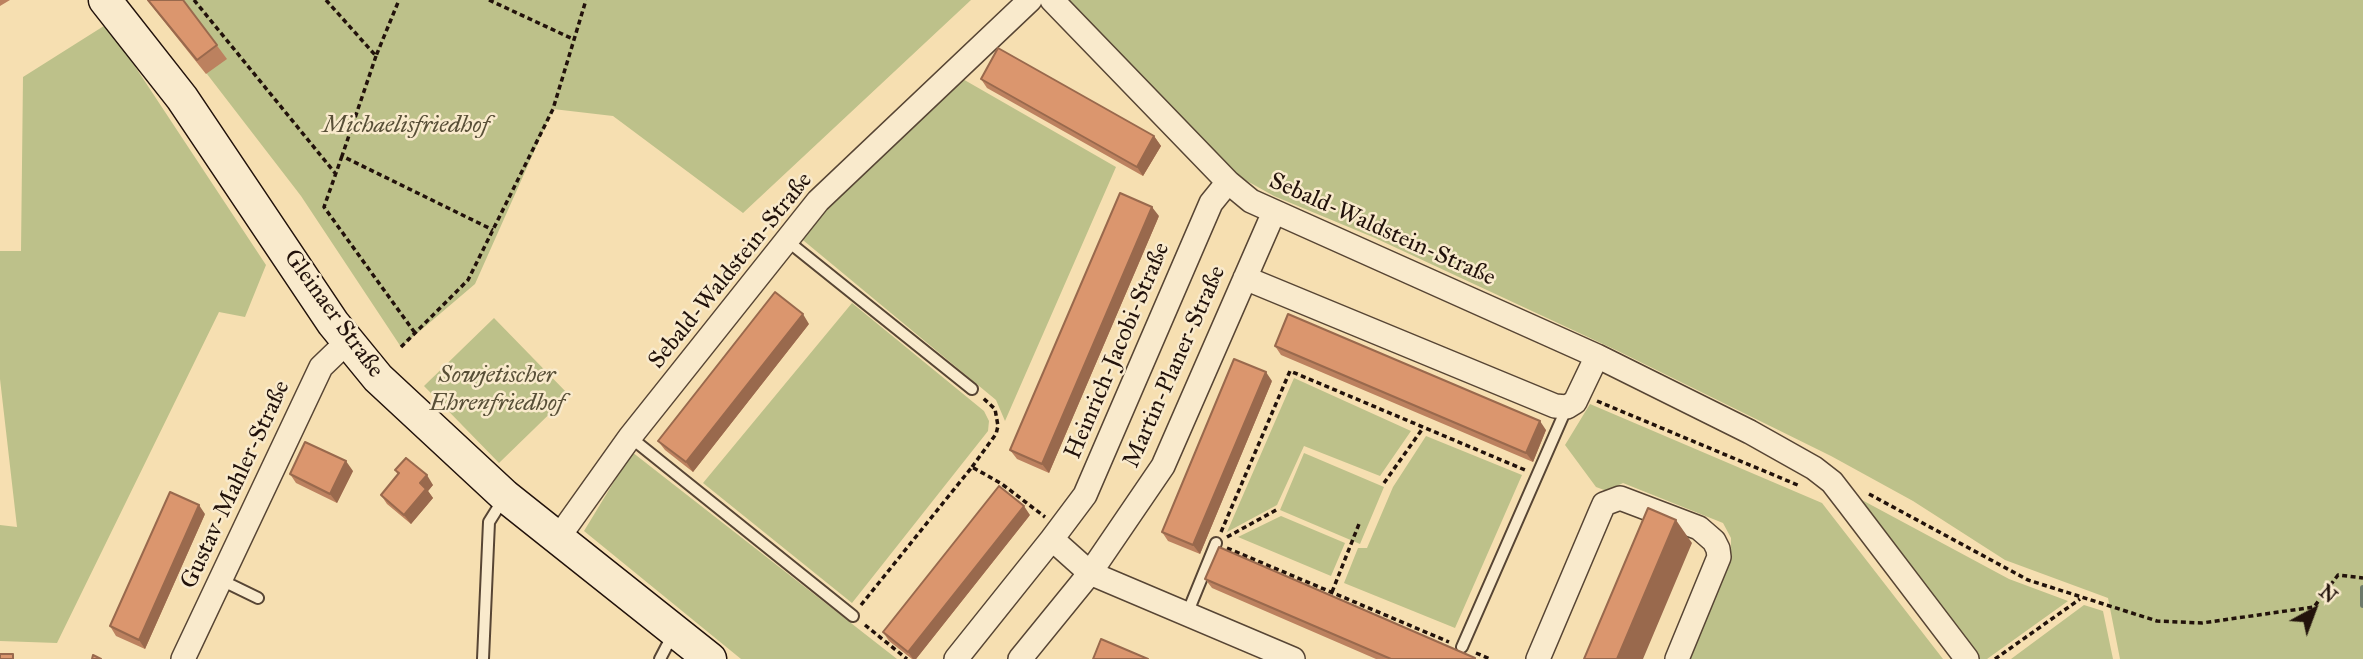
<!DOCTYPE html>
<meta charset="utf-8">
<style>
body{margin:0}
#map{position:relative;width:2363px;height:659px;overflow:hidden;background:#f6dfb1;font-family:"IM FELL Great Primer",serif}
canvas{display:block}
.north{position:absolute;left:2279px;top:575px;width:70px;height:70px;-webkit-text-stroke:5px #f9eacc;paint-order:stroke;rotate:41deg;font-size:19px;font-weight:700;line-height:28px;text-align:center;color:#22120b}
.north::after{content:'';display:block;margin:auto;width:24px;height:32px;background:#22120b;clip-path:polygon(50% 0,100% 100%,50% 72%,0 100%)}
</style>
<div id="map">
<canvas width="2363" height="659"></canvas>
<div class="north">N</div>
</div>
<script>
const g = document.querySelector('canvas').getContext('2d');
g.lineJoin = 'round';
function fillPath(path, color) { g.fillStyle = color; g.fill(path, 'evenodd'); }
const shape = rows => new Path2D(rows.map(r => 'M' + r).join(''));
function stroke(path, color, width, dash) { g.strokeStyle = color; g.lineWidth = width; g.lineCap = dash ? 'butt' : 'round'; g.setLineDash(dash || []); g.stroke(path); }
function drawText(font, color, halo, rows, align = 'center') {
  g.font = font + ' "IM FELL Great Primer",serif'; g.lineWidth = 5; g.setLineDash([]); g.textBaseline = 'middle'; g.strokeStyle = halo; g.fillStyle = color; for (const [text, x, y, turn = 0] of rows) {
    g.save(); g.translate(x, y); g.rotate((+turn || 0) * Math.PI / 180); g.textAlign = isNaN(turn) ? turn : align; if (halo) g.strokeText(text, 0, 0); g.fillText(text, 0, 0); g.restore();
  }
}
const green = shape([
 [150,0,971,0,743,213,613,116,553,109,475,284,401,347,301,196],
 [1067,0,2363,0,2363,659,2120,659,2108,598,2005,560,1913,501,1831,456,1618,351,1375,238,1274,196,1238,176],
 [107,24,266,265,245,317,219,312,57,643,0,641,0,525,17,527,0,379,0,251,21,251,23,77],
 [961,78,1116,167,1005,421,996,400,798,236],
 [852,303,984,411,989,421,988,431,852,603,703,483],
 [494,318,569,395,499,463,424,386],
 [1294,378,1411,431,1380,476,1304,446,1277,505,1227,532],
 [1590,404,1822,503,1943,659,1688,659,1731,555,1731,538,1723,523,1623,483,1607,491,1596,487,1565,445],
 [1426,436,1522,475,1455,628,1344,583,1358,548,1367,548,1393,487],
 [632,452,897,659,741,659,584,531],
 [1304,453,1384,487,1360,544,1280,510],
 [1847,492,2009,579,2068,601,1987,659,1976,659],
 [1281,516,1345,543,1331,576,1238,537],
 [2084,605,2103,611,2113,659,2011,659]
]);
const stream = shape([
 [2363,588,2363,605]
]);
const path = shape([
 [194,0,335,173],
 [326,0,376,56,399,0],
 [489,0,573,39],
 [376,56,342,156,493,230],
 [342,156,324,207,415,333],
 [401,347,468,280,553,109,586,0],
 [1597,401,1800,486],
 [972,467,996,434,998,426,995,409,982,397],
 [1384,483,1423,428],
 [1869,494,2028,580,2157,621,2202,623,2314,607,2338,575,2363,578],
 [1221,532,1290,371,1525,470],
 [1227,537,1278,509],
 [1227,548,1449,642],
 [1332,592,1359,524],
 [861,605,972,467,1002,484,1045,517],
 [865,625,907,659],
 [1476,653,1490,659],
 [1995,659,2080,599]
]);
const lane = shape([
 [785,239,972,389],
 [630,437,853,616],
 [221,580,258,598],
 [1187,614,1216,543],
 [1462,647,1567,407],
 [483,659,489,522,504,498],
 [660,659,673,634]
]);
const street = shape([
 [1052,0,1228,182,1251,201,1597,356,1750,432,1814,468,1832,482,1849,504,1967,659],
 [1228,182,1211,203,1085,495,1052,539,1090,573,1293,659],
 [1245,278,1555,406,1567,407,1575,402,1597,356],
 [558,538,630,437,818,201,1030,0],
 [183,659,321,367,347,342],
 [956,659,1052,539],
 [1020,659,1090,573,1163,466,1274,212],
 [1538,659,1600,513,1604,504,1620,498,1699,528,1714,541,1718,549,1719,557,1677,659]
]);
const secondary = shape([
 [105,0,182,98,333,323,378,378,505,496,710,659]
]);
const wall = shape([
 [0,0,10,0,0,6],
 [147,0,183,0,227,59,206,74],
 [981,79,1154,136,1161,146,1143,176,987,88],
 [1159,216,1049,473,1017,459,1010,450],
 [809,324,693,472,665,450,658,441],
 [1275,346,1546,430,1533,462,1281,355],
 [1272,381,1200,554,1168,541,1162,532],
 [395,470,433,485,428,491,433,498,411,524,387,504,381,495,398,475],
 [353,471,337,503,296,483,290,474],
 [205,514,145,649,116,636,110,626],
 [1030,515,916,659,912,659,889,641,883,632],
 [1205,579,1475,658,1476,659,1376,659,1212,588]
]);
const shadedWall = shape([
 [1154,136,1161,146,1143,176,1137,167],
 [1152,207,1159,216,1049,473,1042,464],
 [803,314,809,324,693,472,686,462],
 [1266,372,1272,381,1200,554,1193,545],
 [1540,421,1546,430,1533,462,1526,453],
 [346,461,353,471,337,503,330,494],
 [427,475,433,485,428,491,433,498,411,524,404,515,420,483],
 [199,505,205,514,145,649,139,640],
 [1024,506,1030,515,916,659,913,659,908,652],
 [1676,520,1692,543,1643,659,1617,659]
]);
const building = shape([
 [148,0,183,0,217,45,197,60,148,0],
 [998,48,1154,136,1137,167,981,79,998,48],
 [1120,193,1152,207,1042,464,1010,450,1120,193],
 [775,292,803,314,686,462,658,441,775,292],
 [1288,314,1540,421,1526,453,1275,346,1288,314],
 [1234,359,1266,372,1193,545,1162,532,1234,359],
 [305,442,346,461,330,494,290,474,305,442],
 [406,458,427,475,420,483,426,489,404,515,381,495,399,473,395,470,406,458],
 [999,486,1024,506,908,652,883,632,999,486],
 [170,492,199,505,139,640,110,626,170,492],
 [1648,508,1676,520,1617,659,1584,659,1648,508],
 [1219,547,1475,658,1475,659,1391,659,1205,579,1219,547],
 [1101,639,1148,659,1093,659,1101,639],
 [0,654,13,654,13,659,0,659,0,654],
 [93,655,101,659,92,659,93,655]
]);
const parkNames = [
 ["Michaelisfriedhof",406,126],
 ["Sowjetischer",497,376],
 ["Ehrenfriedhof",497,404]
];
const streetNames = [
 ["Sebald-Waldstein-Straße",1382,230,24],
 ["Sebald-Waldstein-Straße",731,271,-51],
 ["Gleinaer Straße",333,314,54],
 ["Heinrich-Jacobi-Straße",1118,351,-67],
 ["Martin-Planer-Straße",1175,367,-66],
 ["Gustav-Mahler-Straße",236,485,-65]
];
fillPath(green, '#bdc18a');
stroke(stream, '#6c796a', 6);
stroke(lane, '#574534', 14);
stroke(street, '#574534', 26);
stroke(secondary, '#22120b', 35);
stroke(path, '#22120b', 3.5, [5, 3.5]);
stroke(lane, '#f9eacc', 10);
stroke(street, '#f9eacc', 23);
stroke(secondary, '#f9eacc', 32);
fillPath(wall, '#bc815f');
fillPath(shadedWall, '#99694d');
fillPath(building, '#db966e');
stroke(building, '#99694d', 2);
drawText('italic 24px', '#584f37', '#f9eacc', parkNames);
drawText('24px', '#22120b', '#f9eacc', streetNames);
</script>
